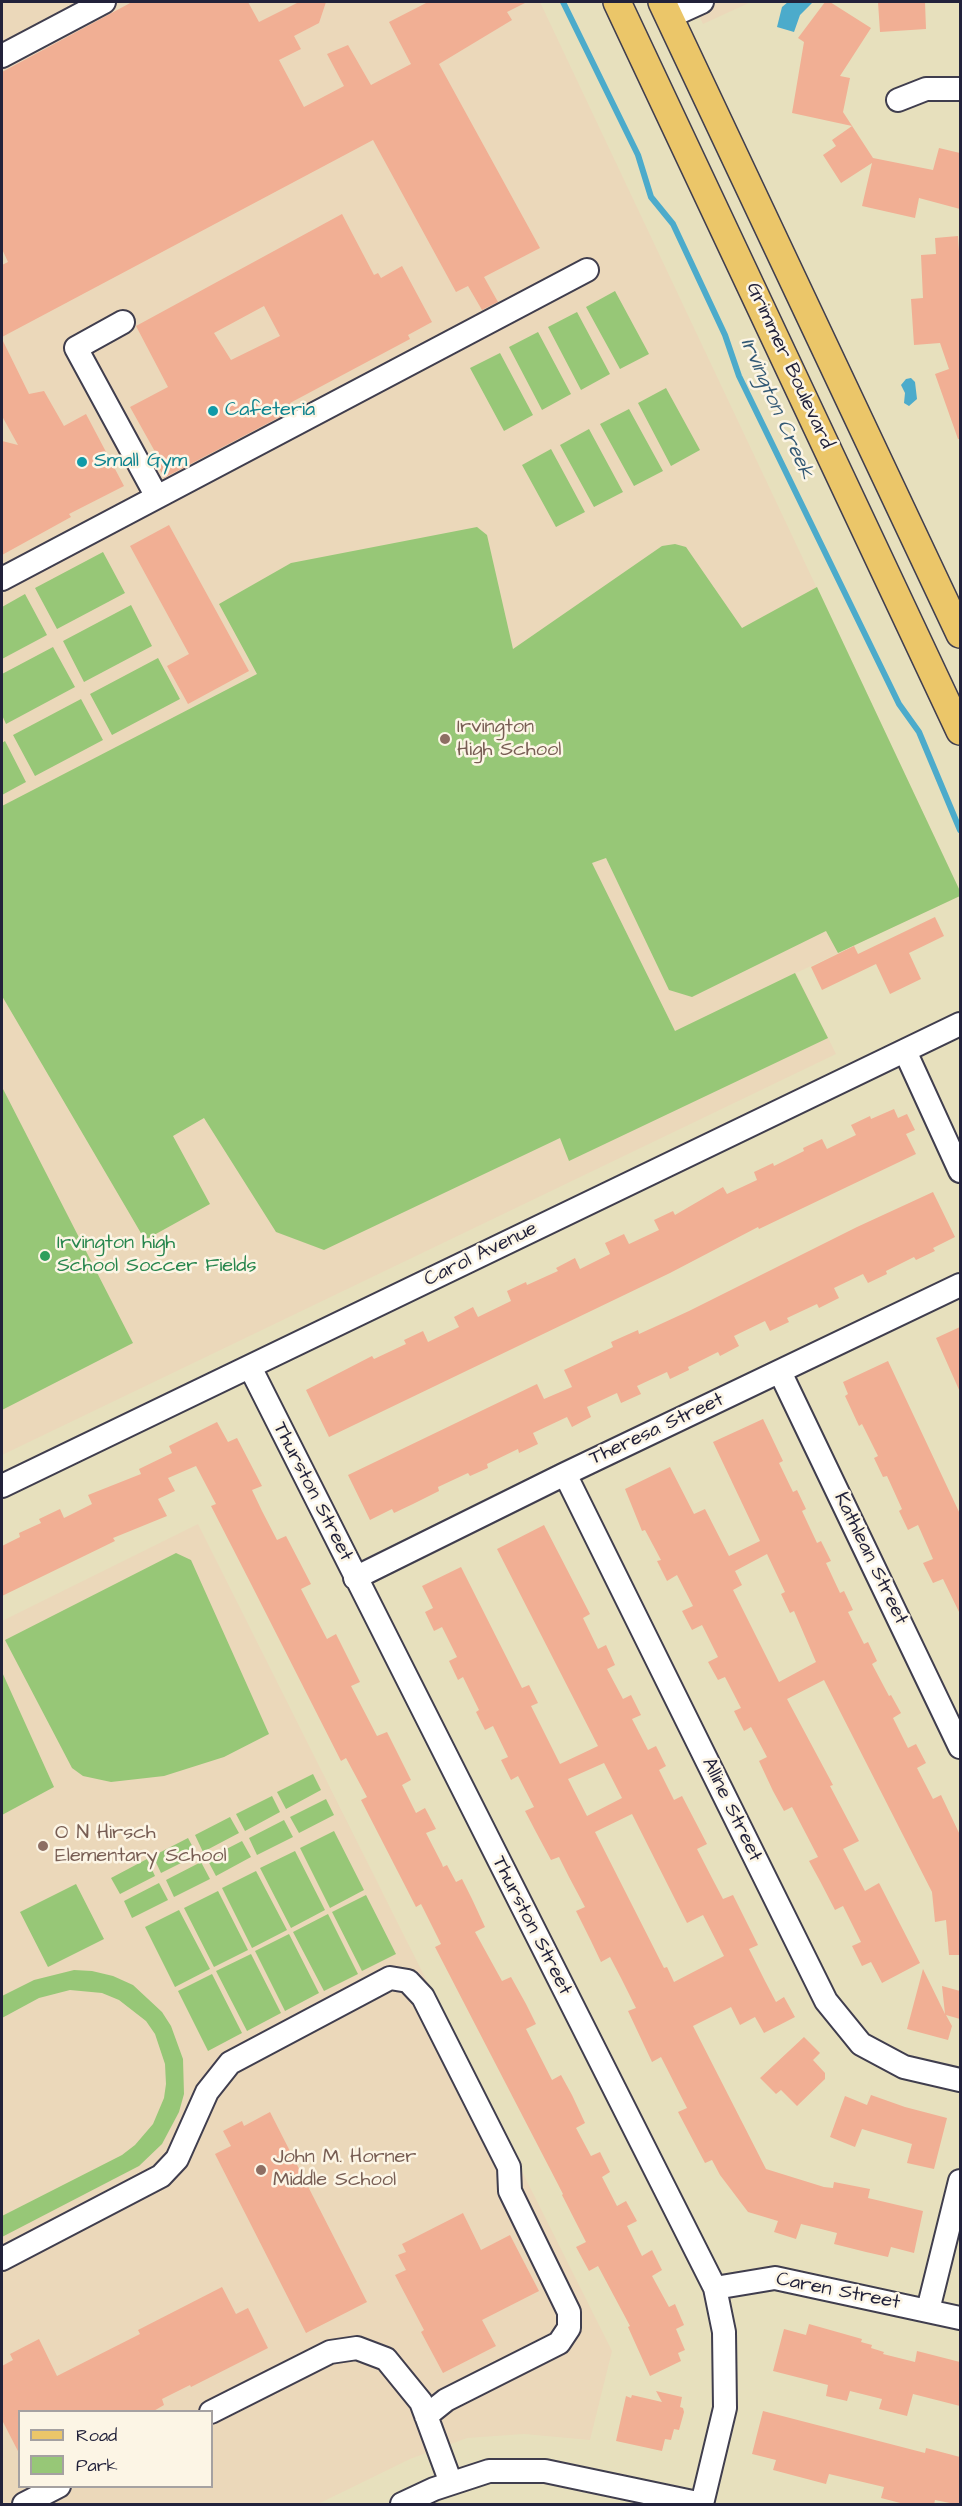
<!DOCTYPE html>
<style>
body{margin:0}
#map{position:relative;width:962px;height:2506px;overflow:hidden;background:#e7e0bd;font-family:"Architects Daughter",sans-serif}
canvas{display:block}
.frame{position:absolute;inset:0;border:3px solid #22223b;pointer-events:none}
.legend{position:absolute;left:18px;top:2410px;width:195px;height:78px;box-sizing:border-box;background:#fcf5e5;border:2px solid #a5a1a1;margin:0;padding:8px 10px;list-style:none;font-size:18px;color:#22223b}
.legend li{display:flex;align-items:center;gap:12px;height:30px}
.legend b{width:30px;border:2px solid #a5a1a1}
</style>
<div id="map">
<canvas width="962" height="2506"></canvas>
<div class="frame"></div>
<ul class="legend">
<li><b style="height:8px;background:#ebc669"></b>Road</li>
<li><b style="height:16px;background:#97c777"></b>Park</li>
</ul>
</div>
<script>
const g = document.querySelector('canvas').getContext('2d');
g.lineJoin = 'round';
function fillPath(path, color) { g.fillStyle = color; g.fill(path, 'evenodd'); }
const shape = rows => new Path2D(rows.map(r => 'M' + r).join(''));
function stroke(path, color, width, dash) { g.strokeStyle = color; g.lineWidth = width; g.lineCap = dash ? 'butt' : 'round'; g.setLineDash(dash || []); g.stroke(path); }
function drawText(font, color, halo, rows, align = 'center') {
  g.font = font + ' "Architects Daughter",sans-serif'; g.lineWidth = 5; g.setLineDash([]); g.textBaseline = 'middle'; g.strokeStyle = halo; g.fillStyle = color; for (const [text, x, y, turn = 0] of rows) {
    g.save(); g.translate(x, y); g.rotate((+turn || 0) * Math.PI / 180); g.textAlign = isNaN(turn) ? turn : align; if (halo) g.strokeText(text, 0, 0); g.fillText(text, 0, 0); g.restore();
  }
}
const built = shape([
 [2,2,540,2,960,891,960,896,796,973,836,1054,2,1455],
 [693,2,751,2,703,24],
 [198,1524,612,2351,590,2440,524,2434,467,2438,410,2459,318,2504,2,2504,2,1621],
 [20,2412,212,2412,212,2486,20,2486]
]);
const green = shape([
 [615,291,649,354,620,369,586,307],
 [577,312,610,374,581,390,548,327],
 [538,332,571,394,542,410,509,347],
 [500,353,533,415,504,431,470,368],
 [666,388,700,450,671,466,638,403],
 [629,409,663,471,634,486,600,424],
 [589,429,623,492,594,507,560,445],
 [551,449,585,512,556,527,522,465],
 [477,527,487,535,513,649,662,546,675,544,686,547,742,628,817,587,960,891,960,896,838,953,826,931,692,997,669,990,606,858,592,863,675,1031,795,973,828,1038,569,1161,560,1138,324,1250,276,1232,204,1118,173,1136,210,1204,145,1240,2,996,2,806,257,674,219,604,291,563],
 [103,552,125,593,57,629,35,588],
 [25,594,47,635,2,659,2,607],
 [131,605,152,646,84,682,63,641],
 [53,647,75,687,6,724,2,715,2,674],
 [158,658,180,699,112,735,90,694],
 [81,699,103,740,35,776,13,735],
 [5,741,26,782,2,795,2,743],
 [2,1087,133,1343,2,1410],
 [176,1553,191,1560,269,1734,224,1757,164,1776,111,1782,83,1776,72,1768,5,1640],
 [2,1672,54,1787,2,1815],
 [313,1774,321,1790,286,1809,277,1792],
 [272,1796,280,1812,245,1831,236,1814],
 [326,1799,334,1815,299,1833,290,1817],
 [230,1817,239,1833,203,1852,195,1835],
 [284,1820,293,1837,257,1855,249,1838],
 [334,1831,364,1890,330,1908,300,1848],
 [188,1838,197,1855,161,1873,153,1856],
 [242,1841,251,1857,216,1876,207,1859],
 [295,1851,325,1910,291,1928,260,1868],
 [147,1859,155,1876,120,1894,111,1878],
 [201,1862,210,1879,174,1897,166,1880],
 [256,1871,287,1930,252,1948,222,1888],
 [159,1883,168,1900,132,1918,124,1901],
 [76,1884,104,1939,48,1967,20,1912],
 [218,1891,248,1950,214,1967,184,1908],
 [366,1895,396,1954,362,1971,332,1912],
 [179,1910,210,1969,175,1987,145,1927],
 [328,1914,358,1974,324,1991,293,1932],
 [289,1934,319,1993,285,2011,255,1951],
 [251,1954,281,2013,247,2031,216,1971],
 [74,1970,92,1971,113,1976,133,1985,162,2012,171,2026,183,2059,184,2094,179,2112,162,2144,139,2166,2,2237,2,2216,122,2155,135,2145,153,2124,164,2098,166,2084,165,2064,155,2034,146,2021,119,2000,102,1993,70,1990,39,1998,2,2018,2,1996,34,1980],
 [212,1974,242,2033,208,2051,178,1991]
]);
const water = shape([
 [788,2,812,3,800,15,794,32,777,27,782,7],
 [911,378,915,382,917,399,909,406,904,403,905,393,901,385,906,379]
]);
const stream = shape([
 [563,2,638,155,651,197,673,224,725,335,739,376,899,704,919,732,960,830]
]);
const building = shape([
 [132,2,248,2,259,22,299,2,326,2,319,23,294,36,301,49,279,60,304,107,344,86,327,54,348,45,371,85,411,64,389,22,428,2,527,2,507,12,512,20,439,64,540,248,484,277,498,302,482,310,468,286,456,292,373,140,2,337,2,265,8,262,2,249,2,72],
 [825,2,830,2,871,28,840,76,850,78,843,112,873,158,933,170,939,148,960,153,960,209,919,198,915,218,862,206,872,163,841,183,823,155,836,146,832,140,852,126,792,113,804,42,798,38],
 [878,2,925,2,926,29,880,32],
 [342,214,374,275,378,273,381,278,402,266,432,322,408,335,410,339,290,403,293,410,164,478,155,459,158,457,130,407,168,387,136,326],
 [264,306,280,336,231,360,214,333],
 [958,236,960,267,960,439,958,439,935,374,949,369,940,343,914,345,911,299,923,298,921,255,936,254,935,238],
 [2,339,29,394,44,391,64,426,86,414,124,486,69,514,71,517,2,555,2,441,18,445,2,416],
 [169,525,249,671,188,704,167,666,189,654,130,546],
 [935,917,944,936,909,953,921,979,890,994,876,964,822,990,811,967,854,946,858,954],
 [894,1109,898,1118,907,1114,915,1130,906,1134,916,1154,759,1229,758,1227,670,1273,329,1437,306,1390,372,1356,374,1359,406,1344,404,1340,423,1331,428,1342,459,1327,454,1317,473,1307,478,1317,511,1301,507,1291,526,1282,527,1285,558,1271,556,1268,575,1258,580,1269,610,1254,605,1243,624,1234,629,1244,659,1230,654,1220,673,1211,675,1215,723,1187,727,1194,757,1180,754,1172,773,1163,774,1166,804,1151,803,1148,822,1139,827,1149,856,1135,851,1125,870,1116,871,1119],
 [933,1192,955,1237,933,1248,935,1251,916,1260,914,1257,886,1271,887,1274,868,1283,863,1274,834,1288,839,1298,819,1308,817,1304,787,1318,789,1322,770,1331,765,1321,734,1336,739,1346,720,1356,718,1352,688,1367,689,1370,670,1379,667,1372,637,1386,641,1394,621,1403,617,1393,587,1407,591,1417,572,1427,567,1417,533,1433,538,1444,519,1453,518,1449,487,1464,488,1468,470,1476,468,1473,438,1487,439,1491,413,1504,394,1513,392,1509,370,1520,348,1475,537,1384,544,1399,572,1387,564,1370,613,1347,611,1342,638,1330,639,1334,689,1311,857,1227],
 [960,1327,960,1392,936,1338],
 [888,1361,960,1514,960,1614,943,1579,933,1583,923,1563,933,1559,918,1525,908,1530,899,1511,902,1509,887,1476,883,1477,874,1458,878,1456,862,1424,859,1426,845,1396,848,1394,843,1382],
 [763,1419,783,1461,779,1463,793,1492,797,1490,806,1509,802,1511,817,1543,821,1541,831,1561,826,1563,840,1593,844,1591,853,1610,848,1612,864,1644,868,1642,877,1661,872,1664,889,1696,891,1695,901,1713,893,1718,908,1748,916,1744,926,1763,917,1768,933,1799,941,1795,960,1835,960,1955,949,1955,946,1920,935,1922,932,1892,824,1680,787,1699,833,1785,830,1786,859,1841,843,1849,865,1891,879,1883,920,1963,882,1983,871,1962,862,1966,852,1946,861,1942,843,1906,835,1910,820,1881,809,1861,818,1857,792,1807,784,1811,773,1791,759,1761,767,1757,751,1727,744,1731,734,1711,741,1708,725,1677,718,1680,708,1662,718,1657,702,1625,692,1630,682,1611,693,1606,677,1575,667,1581,657,1561,661,1560,645,1530,642,1531,625,1489,670,1467,694,1514,705,1509,729,1556,760,1541,713,1442],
 [767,1554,785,1592,781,1594,790,1613,794,1611,816,1662,779,1682,733,1590,742,1585,735,1571],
 [217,1422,228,1442,237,1438,262,1486,252,1490,262,1511,277,1540,286,1536,311,1584,301,1589,316,1618,327,1639,336,1634,360,1682,351,1686,377,1736,387,1732,411,1780,402,1785,416,1813,425,1808,436,1829,426,1833,442,1864,443,1867,447,1865,456,1882,462,1879,472,1899,485,1927,475,1932,502,1981,511,1977,526,2004,536,2024,526,2029,552,2080,561,2075,572,2095,585,2123,576,2128,591,2156,600,2152,610,2172,602,2177,617,2206,626,2201,637,2221,627,2226,642,2256,652,2250,662,2270,652,2276,669,2307,675,2304,684,2325,676,2329,685,2350,678,2353,681,2361,650,2376,628,2327,630,2326,598,2266,589,2271,576,2247,586,2242,562,2195,563,2194,435,1947,441,1944,421,1904,416,1907,361,1800,367,1797,346,1758,341,1761,249,1580,211,1506,216,1504,196,1466,168,1478,175,1491,158,1499,167,1516,113,1538,115,1541,2,1596,2,1546,20,1537,19,1533,41,1523,39,1519,60,1509,64,1518,92,1504,88,1495,141,1474,139,1469,172,1453,169,1446],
 [544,1525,590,1614,583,1618,598,1649,606,1645,615,1665,607,1669,623,1699,631,1695,641,1715,632,1719,648,1750,656,1746,666,1766,659,1770,674,1800,682,1796,707,1844,697,1849,713,1880,723,1899,733,1895,758,1945,749,1949,765,1981,776,2002,784,1997,795,2017,764,2033,755,2017,740,2025,731,2007,693,2026,742,2122,766,2169,824,2187,833,2188,834,2182,870,2189,868,2198,923,2211,914,2253,891,2247,888,2257,866,2252,834,2244,837,2233,801,2224,796,2239,774,2232,778,2221,748,2212,720,2175,712,2160,705,2163,678,2112,687,2108,661,2057,652,2062,628,2011,636,2008,621,1978,610,1957,601,1962,591,1941,576,1911,585,1907,569,1877,559,1857,551,1860,536,1832,525,1811,534,1807,518,1776,511,1780,501,1760,508,1757,493,1726,485,1730,476,1712,479,1710,463,1677,458,1680,449,1661,457,1657,442,1627,434,1631,425,1612,433,1608,422,1586,461,1567,522,1688,529,1685,538,1703,531,1706,560,1764,598,1746,497,1549],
 [604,1763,622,1798,587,1816,568,1779],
 [632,1814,687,1923,703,1915,724,1956,674,1982,667,1967,664,1968,595,1832],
 [923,1969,945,2014,942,1986,960,1991,960,2019,946,2015,952,2026,948,2040,907,2029],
 [804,2037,820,2053,813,2060,825,2073,825,2079,797,2106,781,2090,776,2094,760,2078],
 [871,2095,905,2107,947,2118,934,2169,907,2163,912,2144,862,2129,855,2147,830,2137,845,2096,867,2105],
 [270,2112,367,2302,306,2333,215,2154,231,2146,223,2131,242,2121,244,2126],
 [463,2213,481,2250,510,2235,539,2291,482,2320,496,2346,443,2373,421,2332,424,2330,395,2275,406,2270,398,2255,406,2252,402,2244],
 [222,2287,236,2314,248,2308,268,2348,191,2387,190,2385,162,2399,164,2405,152,2412,20,2412,20,2455,2,2420,2,2366,13,2360,10,2354,39,2339,57,2376,140,2334,138,2330],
 [809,2324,862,2339,861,2342,872,2345,871,2348,884,2352,883,2354,915,2362,917,2351,960,2362,960,2406,913,2394,907,2416,879,2409,882,2399,850,2391,847,2401,826,2396,828,2385,773,2371,784,2329,806,2335],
 [656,2391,682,2397,680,2407,683,2408,684,2412,679,2430,674,2429,671,2440,665,2439,662,2451,616,2441,626,2396,631,2398,632,2395,662,2402],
 [763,2411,925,2453,926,2448,960,2457,960,2505,935,2500,934,2505,908,2505,881,2498,884,2487,829,2474,826,2484,773,2470,776,2460,752,2454]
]);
const minor = shape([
 [669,17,702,2],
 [2,56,104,2],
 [898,100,926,89,960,89],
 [123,322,76,348,157,497],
 [2,579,587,270],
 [905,1051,960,1171],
 [250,1367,715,2288,724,2332,725,2408,702,2504],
 [780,1372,960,1747],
 [565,1474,826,2001,861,2044,904,2067,960,2080],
 [2,1486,960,1024],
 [355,1578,565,1474,960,1285],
 [2,2259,161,2176,177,2159,207,2092,230,2063,390,1978,408,1981,423,1997,509,2167,510,2191,569,2312,569,2328,559,2343,446,2400,426,2416],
 [715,2288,775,2278,960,2318],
 [928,2310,960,2181],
 [211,2412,330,2352,357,2348,386,2359,421,2402,451,2483],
 [24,2504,59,2486],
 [402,2504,434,2489,489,2471,545,2471,702,2504]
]);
const major = shape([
 [617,2,960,731],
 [662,2,960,634]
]);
const markers = [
 [213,411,6,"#0f9aa8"],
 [82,462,6,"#0f9aa8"],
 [445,739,6,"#8d6e63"],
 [45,1256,6,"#2e9e5b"],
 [43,1846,6,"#8d6e63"],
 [261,2170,6,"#8d6e63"]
];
const streetNames = [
 ["Grimmer Boulevard",789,366,65],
 ["Carol Avenue",481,1255,-26],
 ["Theresa Street",657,1430,-25],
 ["Thurston Street",312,1492,63],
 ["Kathlean Street",870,1559,64],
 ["Alline Street",731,1810,64],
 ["Thurston Street",531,1926,63],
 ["Caren Street",838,2292,11]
];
const cultureNames = [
 ["Cafeteria",225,411],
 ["Small Gym",94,462]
];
const educationNames = [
 ["Irvington",457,728],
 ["High School",457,751],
 ["O N Hirsch",55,1834],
 ["Elementary School",55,1857],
 ["John M. Horner",273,2158],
 ["Middle School",273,2181]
];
const leisureNames = [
 ["Irvington high",57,1244],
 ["School Soccer Fields",57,1267]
];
const waterNames = [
 ["Irvington Creek",776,409,66]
];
fillPath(built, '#ebd8ba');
fillPath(green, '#97c777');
fillPath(water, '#4cabcb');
stroke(stream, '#4cabcb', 6);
fillPath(building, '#f1af94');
stroke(minor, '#403e4e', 26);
stroke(major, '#403e4e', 30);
stroke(minor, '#fff', 22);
stroke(major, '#ebc669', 27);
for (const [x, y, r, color] of markers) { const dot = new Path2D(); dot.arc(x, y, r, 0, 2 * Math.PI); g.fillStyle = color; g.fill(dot); stroke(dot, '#fcf5e5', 2); }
drawText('20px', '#22223b', '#fcf5e5', streetNames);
drawText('20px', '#0d838f', '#fcf5e5', cultureNames, 'left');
drawText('20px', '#785e54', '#fcf5e5', educationNames, 'left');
drawText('20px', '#27864d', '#fcf5e5', leisureNames, 'left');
drawText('italic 21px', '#335975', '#fcf5e5', waterNames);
</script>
